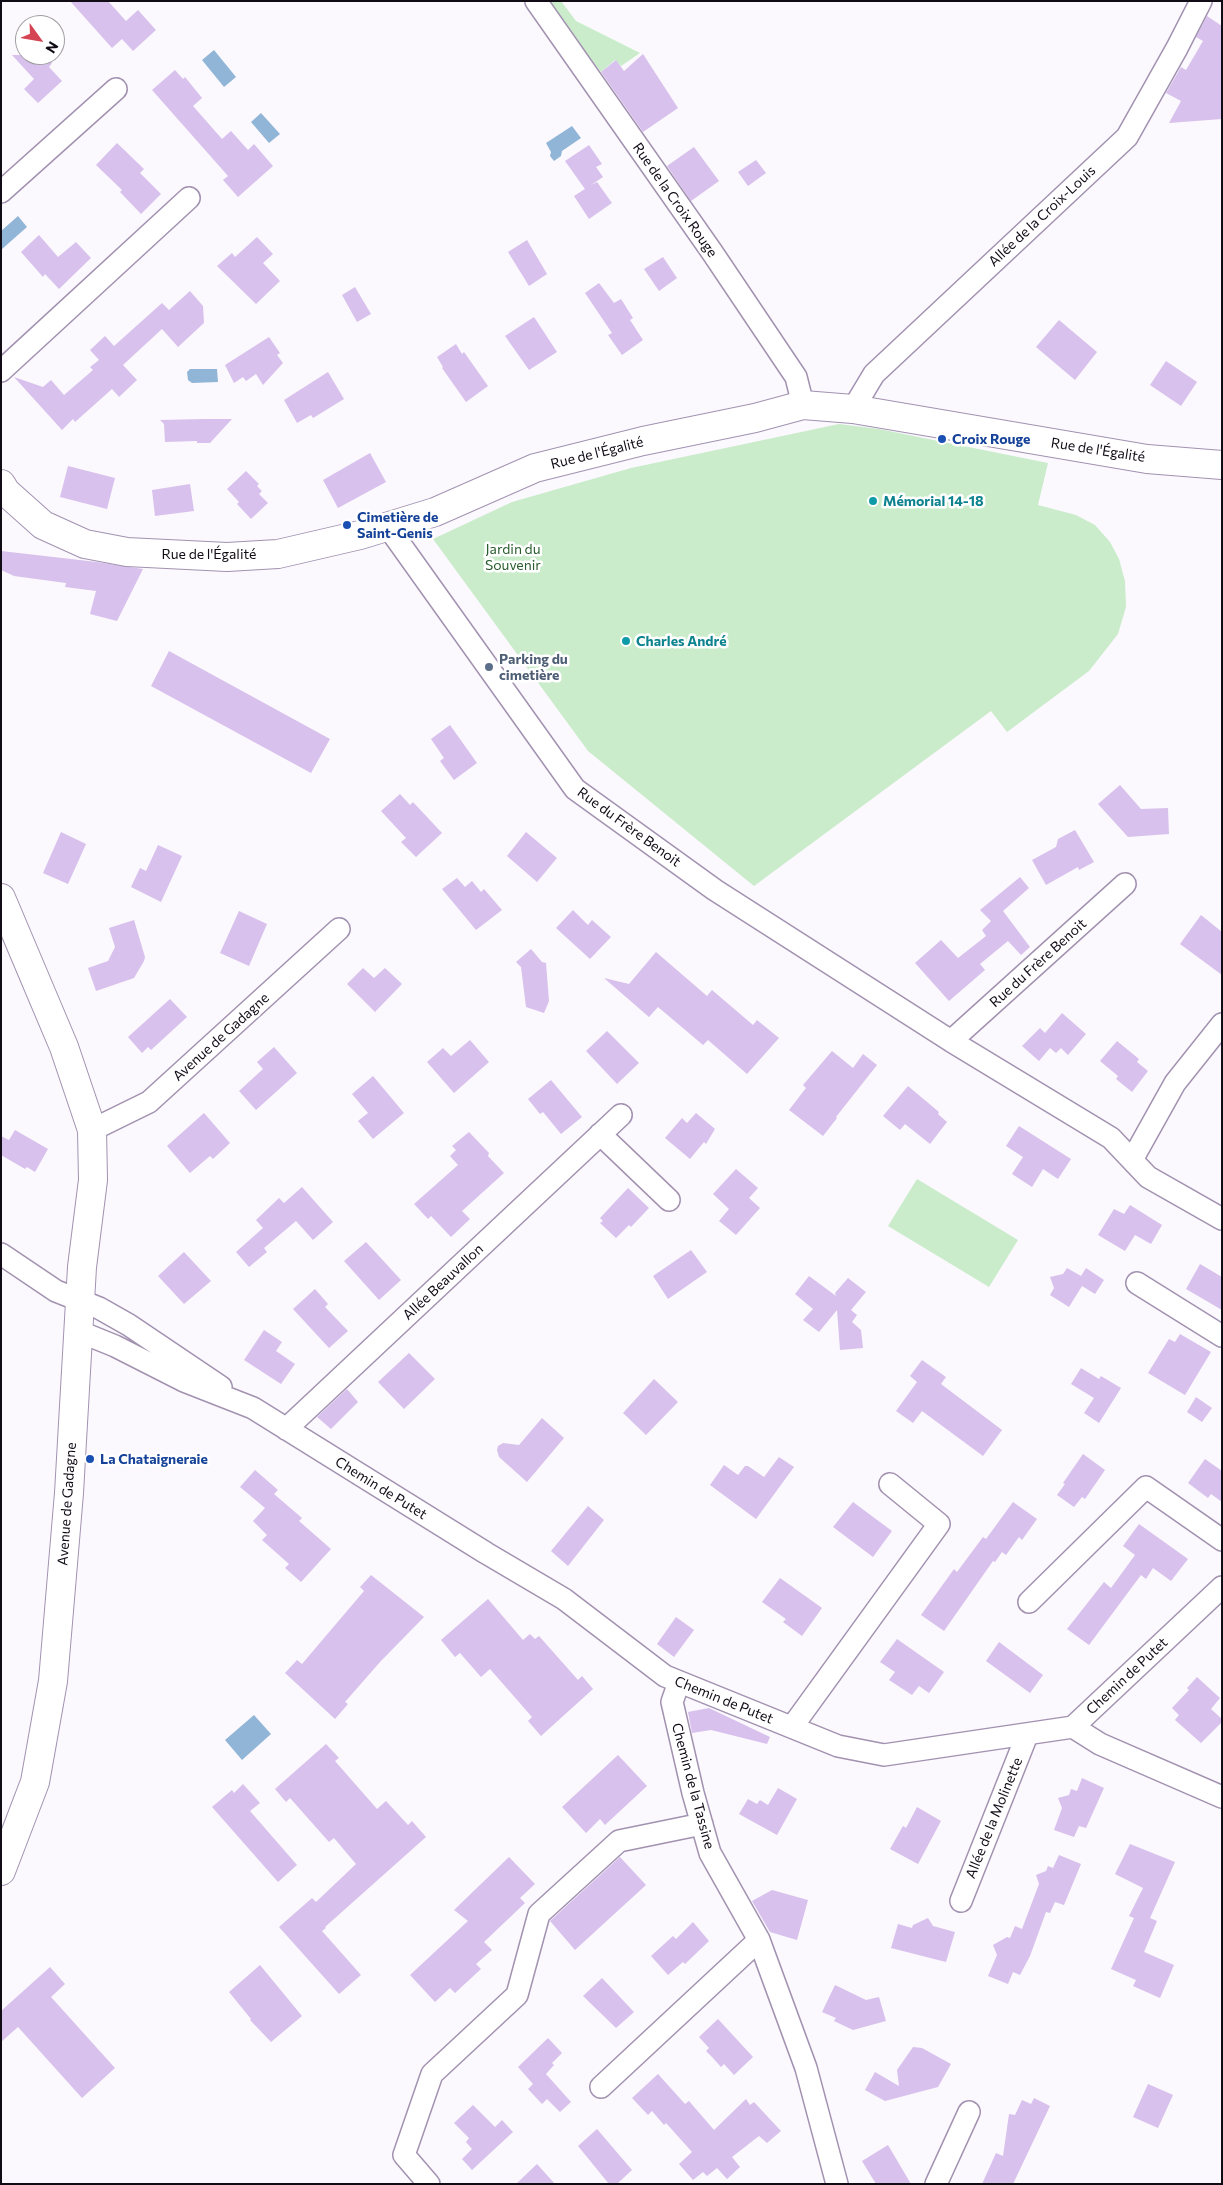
<!DOCTYPE html>
<meta charset="utf-8">
<style>
body{margin:0}
#map{position:relative;width:1223px;height:2185px;overflow:hidden;background:#fbf8fe;font-family:Commissioner,sans-serif}
canvas{display:block}
.frame{position:absolute;inset:0;border:2px solid #110b16;pointer-events:none}
.north{position:absolute;left:15px;top:15px;width:50px;height:50px;box-sizing:border-box;background:#fff;border:1px solid #a09da2;border-radius:50%;rotate:122deg;font-size:14px;font-weight:700;line-height:20px;text-align:center;color:#110b16}
.north::after{content:'';display:block;margin:auto;width:18px;height:22px;background:#d54452;clip-path:polygon(50% 0,100% 100%,50% 72%,0 100%)}
</style>
<div id="map">
<canvas width="1223" height="2185"></canvas>
<div class="frame"></div>
<div class="north">N</div>
</div>
<script>
const g = document.querySelector('canvas').getContext('2d');
g.lineJoin = 'round';
function fillPath(path, color) { g.fillStyle = color; g.fill(path, 'evenodd'); }
const shape = rows => new Path2D(rows.map(r => 'M' + r).join(''));
function stroke(path, color, width, dash) { g.strokeStyle = color; g.lineWidth = width; g.lineCap = dash ? 'butt' : 'round'; g.setLineDash(dash || []); g.stroke(path); }
function drawText(font, color, halo, rows, align = 'center') {
  g.font = font + ' Commissioner,sans-serif'; g.lineWidth = 5; g.setLineDash([]); g.textBaseline = 'middle'; g.strokeStyle = halo; g.fillStyle = color; for (const [text, x, y, turn = 0] of rows) {
    g.save(); g.translate(x, y); g.rotate((+turn || 0) * Math.PI / 180); g.textAlign = isNaN(turn) ? turn : align; if (halo) g.strokeText(text, 0, 0); g.fillText(text, 0, 0); g.restore();
  }
}
const green = shape([
 [546,1,561,1,576,21,640,53,621,66,615,60,601,72],
 [839,424,879,429,1048,463,1038,505,1076,515,1095,525,1110,542,1119,559,1125,581,1126,607,1118,634,1089,671,1007,732,991,711,754,886,588,751,433,539,512,502,631,468],
 [917,1179,1018,1240,989,1287,888,1226]
]);
const water = shape([
 [214,50,236,77,224,87,202,60],
 [261,113,280,134,269,143,251,122],
 [572,126,581,138,562,151,561,156,554,161,550,156,551,152,546,143],
 [18,216,27,227,2,249,1,231],
 [190,369,217,369,218,382,192,383,188,380,187,372],
 [254,1715,271,1734,242,1760,225,1740]
]);
const building = shape([
 [70,1,108,1,126,21,138,10,156,30,133,51,122,39,112,48],
 [1207,16,1222,26,1222,119,1169,123,1181,101,1166,93,1181,67,1186,70,1203,41,1196,37],
 [643,54,678,108,643,132,601,72,616,60,624,71],
 [12,55,45,55,52,63,49,67,62,81,38,103,24,89,34,79],
 [175,70,183,79,185,77,202,98,193,106,222,139,231,131,248,150,254,144,273,166,238,197,223,180,228,176,152,90],
 [117,143,144,169,140,173,161,194,141,214,120,192,122,190,96,165],
 [589,145,602,164,596,167,603,177,591,185,597,182,612,203,589,219,574,196,585,189,565,161],
 [694,147,719,181,691,201,667,166],
 [756,160,766,173,748,186,738,172],
 [39,235,58,257,76,242,91,258,59,289,45,274,43,277,21,252],
 [257,237,273,254,263,263,280,281,256,304,217,266,232,253,235,257],
 [527,240,547,274,529,286,508,252],
 [663,257,677,278,659,291,644,269],
 [599,283,614,303,621,299,633,318,630,320,643,340,622,355,608,335,612,333,585,293],
 [355,287,371,314,357,322,342,295],
 [190,291,203,306,204,323,178,347,162,329,123,365,137,380,119,397,112,389,75,422,73,419,62,430,14,377,43,387,51,380,64,395,93,370,90,367,99,360,90,350,105,336,114,346,162,303,169,310],
 [534,317,557,352,529,370,505,336],
 [1059,320,1097,352,1075,380,1036,347],
 [269,337,280,353,277,355,283,363,263,385,256,374,246,381,243,377,234,383,225,365],
 [456,344,462,354,464,352,488,386,466,402,442,368,443,367,437,357],
 [1166,361,1197,382,1181,406,1150,385],
 [328,372,344,399,313,418,311,415,297,423,284,400],
 [203,419,232,419,210,443,197,443,197,441,165,442,164,424,160,420],
 [370,453,386,482,338,508,323,480],
 [68,466,115,478,107,509,60,497],
 [246,471,259,484,257,486,262,491,259,494,268,503,251,519,237,504,239,502,227,489],
 [190,484,194,511,155,516,152,490],
 [1,551,97,562,143,569,117,621,90,614,96,591,65,587,66,583,14,576,1,570],
 [169,651,330,739,311,773,151,686],
 [450,725,477,763,454,780,440,761,444,758,431,739],
 [1120,785,1141,809,1168,808,1169,834,1128,837,1098,804],
 [400,794,410,805,413,802,442,833,416,857,401,842,406,838,381,811],
 [1075,830,1094,862,1079,870,1078,867,1046,885,1032,860,1056,847,1058,839],
 [61,832,86,844,68,884,43,873],
 [526,832,557,858,537,882,507,856],
 [158,845,182,856,161,902,131,887,140,868,146,871],
 [1020,877,1029,888,1003,911,1030,947,1021,955,1008,941,980,964,985,970,949,1001,915,963,941,940,958,958,986,936,982,930,991,921,980,910],
 [457,878,465,887,472,881,481,892,484,889,502,910,476,930,442,889],
 [573,910,588,925,592,920,611,937,590,959,556,928],
 [239,911,267,924,249,966,220,953],
 [1201,915,1222,932,1222,975,1180,944],
 [134,920,145,957,144,961,134,978,96,991,88,968,108,961,115,947,109,928],
 [531,949,542,962,546,963,549,1001,544,1013,526,1007,521,967,516,962],
 [656,952,707,996,712,990,753,1025,757,1020,779,1038,747,1074,708,1040,703,1045,658,1007,649,1017,604,978,629,984],
 [363,968,374,978,385,968,402,984,375,1012,347,984],
 [170,999,187,1017,151,1050,148,1047,142,1053,128,1037],
 [1062,1013,1086,1034,1068,1055,1061,1048,1056,1053,1050,1048,1039,1061,1022,1046,1040,1028,1045,1033],
 [607,1031,639,1063,617,1084,586,1051],
 [470,1040,489,1062,454,1093,427,1062,443,1048,451,1056],
 [1117,1041,1139,1059,1137,1062,1148,1071,1132,1092,1116,1079,1118,1076,1100,1061],
 [274,1047,297,1073,256,1110,239,1091,263,1069,257,1062],
 [832,1051,853,1068,863,1054,877,1065,836,1117,837,1118,823,1136,789,1110,806,1088,803,1085],
 [373,1076,404,1113,373,1139,358,1121,368,1113,352,1094],
 [551,1080,582,1117,561,1134,543,1112,540,1114,528,1099],
 [908,1086,939,1112,938,1114,947,1122,930,1144,905,1124,900,1130,883,1116],
 [204,1113,230,1143,213,1159,210,1156,190,1173,167,1146],
 [696,1113,715,1129,706,1144,704,1142,690,1159,665,1138,682,1118,687,1123],
 [1019,1126,1071,1159,1058,1179,1043,1169,1032,1187,1012,1174,1023,1157,1006,1146],
 [15,1130,48,1149,35,1172,27,1167,25,1169,1,1155,1,1136,9,1140],
 [469,1132,489,1153,488,1156,504,1173,462,1211,470,1219,451,1237,431,1216,428,1219,414,1204,458,1165,450,1156,456,1150,452,1146],
 [736,1169,758,1188,749,1198,760,1208,736,1235,719,1221,729,1209,713,1194],
 [302,1187,333,1222,313,1240,296,1221,264,1248,267,1252,249,1267,236,1252,263,1228,256,1220,279,1198,284,1203],
 [628,1188,649,1208,631,1227,629,1225,616,1238,600,1223,603,1221,600,1218],
 [1130,1205,1162,1225,1151,1244,1135,1235,1125,1251,1098,1235,1114,1209,1124,1214],
 [366,1242,401,1280,379,1300,344,1261],
 [691,1250,707,1272,668,1299,653,1276],
 [184,1252,211,1281,184,1304,158,1276],
 [1200,1264,1222,1277,1222,1310,1186,1289],
 [1067,1268,1081,1276,1086,1268,1104,1280,1095,1294,1082,1286,1069,1307,1050,1295,1054,1288,1050,1277,1063,1274],
 [809,1276,836,1296,835,1293,848,1278,866,1292,851,1310,857,1315,852,1322,861,1330,863,1348,840,1350,837,1310,819,1332,803,1320,813,1309,795,1294],
 [315,1289,328,1304,325,1307,348,1331,329,1348,293,1309],
 [264,1330,282,1342,276,1351,295,1364,281,1384,244,1360],
 [1180,1334,1211,1352,1185,1395,1148,1373,1169,1339,1175,1342],
 [409,1353,435,1379,404,1409,378,1382],
 [922,1360,946,1377,941,1384,1002,1430,983,1456,922,1411,913,1423,896,1411,917,1382,910,1376],
 [1081,1368,1099,1379,1101,1376,1121,1388,1099,1423,1084,1413,1094,1398,1071,1384],
 [654,1379,678,1402,646,1435,623,1413],
 [347,1389,358,1402,331,1429,317,1417],
 [1196,1397,1212,1408,1202,1422,1187,1412],
 [542,1418,564,1438,527,1482,499,1457,497,1450,498,1446,503,1443,519,1445],
 [1083,1454,1105,1470,1085,1499,1082,1497,1074,1507,1057,1495,1065,1484,1063,1483],
 [779,1457,794,1467,756,1519,710,1485,724,1465,738,1475,745,1466,748,1466,764,1477],
 [1205,1459,1222,1471,1222,1502,1211,1494,1208,1498,1188,1483],
 [255,1470,278,1490,274,1494,302,1518,299,1521,331,1549,301,1582,285,1568,289,1564,262,1540,267,1535,253,1521,265,1508,240,1487],
 [853,1502,892,1531,873,1557,833,1527],
 [1013,1502,1037,1519,1022,1540,1019,1537,1006,1555,1002,1552,995,1562,993,1561,944,1631,921,1615,954,1569,957,1572,983,1537,986,1539],
 [588,1506,604,1520,568,1566,551,1551],
 [1139,1524,1188,1559,1171,1581,1153,1568,1146,1579,1141,1575,1089,1645,1067,1629,1104,1582,1111,1588,1135,1555,1123,1546],
 [371,1575,424,1617,380,1662,345,1702,348,1704,335,1719,285,1673,297,1660,302,1664,364,1591,360,1587],
 [780,1578,822,1608,802,1636,783,1622,786,1619,762,1602],
 [488,1599,523,1640,530,1634,535,1639,539,1636,578,1680,582,1676,593,1689,541,1736,528,1721,532,1717,490,1669,481,1677,460,1653,455,1657,441,1640],
 [676,1617,694,1630,674,1657,657,1644],
 [897,1639,944,1672,929,1693,919,1686,912,1695,889,1680,895,1672,880,1662],
 [999,1642,1043,1675,1030,1693,986,1661],
 [1197,1677,1220,1698,1211,1709,1222,1719,1222,1722,1201,1743,1175,1720,1179,1715,1172,1708,1189,1690,1187,1688],
 [709,1708,770,1737,767,1744,711,1730,692,1733,688,1712],
 [326,1744,339,1758,335,1761,377,1809,386,1801,408,1825,412,1821,426,1837,325,1927,326,1928,322,1931,361,1975,339,1994,279,1927,312,1898,316,1902,356,1864,334,1838,329,1842,290,1798,286,1802,275,1789],
 [618,1755,647,1786,605,1825,600,1819,586,1833,562,1807],
 [1082,1778,1104,1788,1086,1828,1079,1826,1074,1837,1054,1830,1062,1808,1058,1798,1069,1795,1071,1789,1077,1791],
 [243,1784,260,1803,250,1811,297,1865,278,1882,212,1807,232,1790,234,1793],
 [778,1788,797,1799,777,1835,739,1814,748,1799,757,1804,760,1800,768,1805],
 [917,1807,941,1821,918,1864,890,1849,903,1826,906,1828],
 [1130,1844,1175,1862,1150,1918,1157,1921,1144,1952,1174,1965,1160,1998,1133,1986,1136,1980,1111,1969,1134,1918,1129,1916,1143,1888,1115,1874],
 [1059,1855,1081,1864,1064,1905,1055,1902,1050,1913,1046,1912,1030,1956,1020,1975,1013,1972,1008,1984,988,1976,997,1955,993,1945,1007,1937,1010,1938,1015,1926,1022,1929,1039,1884,1036,1875,1046,1871,1048,1866,1053,1868],
 [509,1857,535,1884,520,1898,525,1903,484,1942,492,1950,476,1964,481,1969,455,1993,450,1988,435,2002,410,1975,468,1921,454,1910],
 [620,1857,646,1885,575,1950,550,1921],
 [772,1890,808,1900,797,1940,770,1932,752,1901],
 [928,1918,933,1926,955,1932,946,1962,891,1948,898,1924,912,1928,913,1925],
 [693,1922,709,1941,685,1964,683,1962,668,1975,651,1956,673,1936,676,1939],
 [260,1965,302,2016,271,2042,250,2020,251,2019,229,1992],
 [50,1967,65,1984,51,1997,115,2068,82,2098,18,2027,1,2042,1,2011],
 [602,1978,634,2012,616,2028,583,1996],
 [835,1985,866,2000,879,1997,886,2021,853,2030,834,2021,836,2018,822,2012],
 [718,2019,753,2057,734,2075,724,2064,721,2067,712,2057,706,2051,709,2048,699,2037],
 [548,2038,562,2053,552,2063,554,2065,546,2074,571,2102,560,2112,547,2099,542,2104,528,2089,533,2084,518,2067],
 [913,2047,922,2048,951,2064,938,2087,885,2101,865,2090,875,2072,899,2086,897,2070],
 [658,2074,685,2104,689,2101,714,2130,746,2099,750,2105,754,2102,781,2131,767,2143,759,2136,732,2157,740,2167,727,2179,717,2168,707,2176,703,2172,693,2180,679,2164,692,2152,666,2123,664,2125,652,2111,648,2115,632,2098],
 [1148,2084,1173,2095,1158,2128,1133,2117],
 [1034,2098,1050,2106,1013,2184,982,2184,996,2153,1003,2156,1009,2114,1015,2115,1022,2100,1031,2104],
 [473,2105,495,2127,502,2120,513,2132,472,2170,462,2159,472,2149,466,2142,469,2138,454,2123],
 [597,2129,632,2170,617,2184,609,2184,578,2146],
 [888,2145,911,2184,876,2184,862,2161],
 [537,2164,555,2184,516,2184]
]);
const street = shape([
 [536,1,712,252,796,377,803,405],
 [1,192,116,89],
 [1,371,189,198],
 [853,409,874,374,1127,137,1177,48,1201,1],
 [388,527,575,789,715,890,951,1041,1111,1138,1148,1177,1222,1219],
 [951,1041,1125,884],
 [92,1130,149,1102,339,929],
 [600,1134,669,1200],
 [1132,1160,1175,1083,1222,1024],
 [1,1254,56,1291,99,1308,129,1325,221,1387],
 [1137,1283,1222,1336],
 [78,1331,115,1346,184,1381,253,1408,486,1553,564,1599,665,1676,838,1746,884,1755,1073,1727,1222,1587],
 [286,1429,621,1115],
 [1029,1602,1146,1487,1222,1540],
 [679,1682,672,1702,693,1793,710,1853,759,1940,806,2068,837,2184],
 [792,1727,939,1524,890,1484],
 [1073,1727,1100,1744,1222,1797],
 [961,1901,1027,1735],
 [601,2087,759,1940],
 [429,2184,404,2155,432,2074,517,1995,539,1914,619,1841,702,1824],
 [936,2184,969,2112]
]);
const secondary = shape([
 [1,484,6,492,43,525,85,544,127,552,227,557,278,554,360,535,435,512,535,468,643,441,755,418,803,405,853,409,1147,459,1222,465]
]);
const primary = shape([
 [1,898,64,1047,92,1130,93,1180,82,1267,69,1493,53,1681,35,1782,1,1871]
]);
const markers = [
 [942,439,5,"#1a4fb4"],
 [873,501,5,"#0f9aa8"],
 [347,525,5,"#1a4fb4"],
 [626,641,5,"#0f9aa8"],
 [489,667,5,"#5c6f8a"],
 [90,1459,5,"#1a4fb4"]
];
const streetNames = [
 ["Rue de la Croix Rouge",675,200,55],
 ["Allée de la Croix-Louis",1042,216,-43],
 ["Rue de l'Égalité",1098,450,9],
 ["Rue de l'Égalité",597,453,-14],
 ["Rue de l'Égalité",209,554],
 ["Rue du Frère Benoit",629,827,36],
 ["Rue du Frère Benoit",1038,963,-42],
 ["Avenue de Gadagne",221,1037,-42],
 ["Allée Beauvallon",443,1282,-43],
 ["Chemin de Putet",381,1488,32],
 ["Avenue de Gadagne",67,1504,-86],
 ["Chemin de Putet",1127,1676,-43],
 ["Chemin de Putet",724,1700,22],
 ["Chemin de la Tassine",693,1786,75],
 ["Allée de la Molinette",994,1818,-68]
];
const transitNames = [
 ["Croix Rouge",952,439],
 ["Cimetière de",357,517],
 ["Saint-Genis",357,533],
 ["La Chataigneraie",100,1459]
];
const cultureNames = [
 ["Mémorial 14-18",883,501],
 ["Charles André",636,641]
];
const parkNames = [
 ["Jardin du",513,549],
 ["Souvenir",513,565]
];
const serviceNames = [
 ["Parking du",499,659],
 ["cimetière",499,675]
];
fillPath(green, '#caeccb');
fillPath(water, '#91b5d7');
fillPath(building, '#d8c1ec');
stroke(street, '#a292b0', 24);
stroke(secondary, '#a292b0', 30);
stroke(primary, '#a292b0', 30);
stroke(street, '#fff', 21);
stroke(secondary, '#fff', 28);
stroke(primary, '#fff', 28);
for (const [x, y, r, color] of markers) { const dot = new Path2D(); dot.arc(x, y, r, 0, 2 * Math.PI); g.fillStyle = color; g.fill(dot); stroke(dot, '#fff', 2); }
drawText('14px', '#110b16', '#fff', streetNames);
drawText('bold 14px', '#164399', '#fff', transitNames, 'left');
drawText('bold 14px', '#0d838f', '#fff', cultureNames, 'left');
drawText('14px', '#295d2f', '#fff', parkNames);
drawText('bold 14px', '#4e5e75', '#fff', serviceNames, 'left');
</script>
